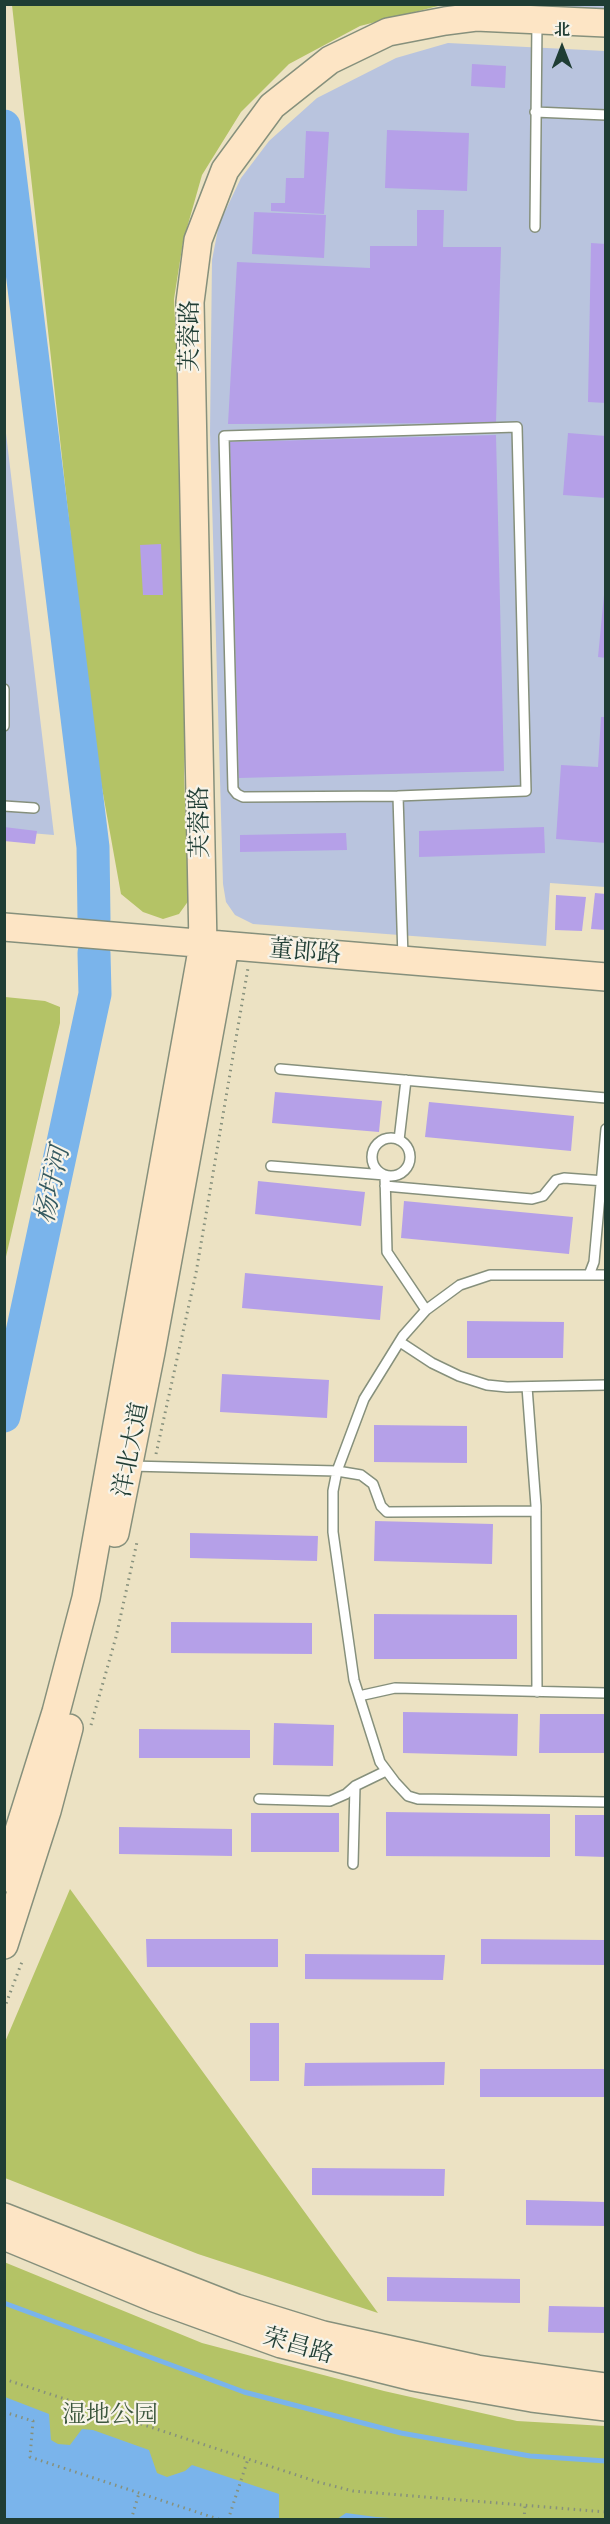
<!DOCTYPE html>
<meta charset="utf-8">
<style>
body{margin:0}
#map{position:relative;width:610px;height:2524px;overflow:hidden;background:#ece2c3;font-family:"IM FELL Great Primer","Noto Serif SC",serif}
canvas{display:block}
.frame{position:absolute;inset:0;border:6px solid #1f3d34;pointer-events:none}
.north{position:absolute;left:532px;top:18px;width:60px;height:60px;-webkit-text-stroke:4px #f7f3e8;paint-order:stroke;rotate:0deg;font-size:16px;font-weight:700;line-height:24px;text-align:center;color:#1f3d34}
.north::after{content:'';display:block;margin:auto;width:21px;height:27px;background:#1f3d34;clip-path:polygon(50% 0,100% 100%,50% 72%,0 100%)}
</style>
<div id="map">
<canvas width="610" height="2524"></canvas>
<div class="frame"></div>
<div class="north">北</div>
</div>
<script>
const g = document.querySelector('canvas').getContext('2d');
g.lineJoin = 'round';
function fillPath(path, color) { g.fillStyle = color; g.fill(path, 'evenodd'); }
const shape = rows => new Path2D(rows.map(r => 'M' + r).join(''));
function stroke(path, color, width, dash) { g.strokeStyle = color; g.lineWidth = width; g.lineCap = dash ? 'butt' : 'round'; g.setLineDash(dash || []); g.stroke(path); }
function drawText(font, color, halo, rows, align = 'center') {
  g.font = font + ' "IM FELL Great Primer","Noto Serif SC",serif'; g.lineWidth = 4.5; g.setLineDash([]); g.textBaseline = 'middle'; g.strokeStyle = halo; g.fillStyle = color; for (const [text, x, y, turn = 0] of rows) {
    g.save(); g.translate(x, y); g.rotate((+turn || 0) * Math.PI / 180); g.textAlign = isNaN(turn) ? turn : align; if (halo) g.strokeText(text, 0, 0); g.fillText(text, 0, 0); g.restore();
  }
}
const industrial = shape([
 [481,5,605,5,605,17],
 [448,43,605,51,605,887,550,883,546,946,253,924,235,915,226,902,223,884,210,432,212,260,219,224,241,178,269,141,317,98,396,58],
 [5,425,54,835,5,831]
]);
const green = shape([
 [12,5,442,5,360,26,289,64,241,112,202,175,183,242,174,299,189,620,184,776,189,900,179,914,163,919,143,912,121,894,93,738],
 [5,997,45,1001,60,1007,60,1023,5,1261],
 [70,1889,378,2313,198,2254,5,2178,5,2042],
 [4,2262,202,2343,384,2391,517,2421,605,2426,605,2519,5,2519]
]);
const water = shape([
 [5,2397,49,2414,51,2440,58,2444,70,2445,82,2429,93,2430,149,2450,157,2473,167,2477,185,2471,192,2465,279,2494,279,2519,5,2519],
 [346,2513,376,2517,404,2519,337,2519]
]);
const stream = shape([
 [4,2303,244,2392,401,2433,530,2456,606,2461]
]);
const river = shape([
 [4,126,93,847,94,919],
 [4,1416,95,994,94,953]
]);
const building = shape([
 [472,64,506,66,505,88,471,86],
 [387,130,469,133,467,191,385,188],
 [306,131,329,132,324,214,271,211,271,203,285,203,286,178,304,178],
 [417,210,444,210,443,247,501,247,496,423,228,424,237,262,370,268,370,246,417,246],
 [254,212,326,215,324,258,252,254],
 [591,243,606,244,606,403,588,402],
 [568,433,606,436,606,498,563,495],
 [496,435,504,771,239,778,230,442],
 [161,544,163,595,143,595,140,545],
 [604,595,606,595,606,658,598,657],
 [601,717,606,717,606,843,556,839,561,765,598,767],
 [4,827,37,831,35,844,4,841],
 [544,827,545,853,419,857,419,831],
 [346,833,347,850,240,852,240,835],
 [595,893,606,894,606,930,591,929],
 [556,895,586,897,582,931,555,930],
 [275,1092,382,1101,379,1132,272,1123],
 [429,1102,574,1116,571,1151,425,1137],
 [258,1181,365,1192,361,1226,255,1214],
 [404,1201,573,1217,569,1254,401,1238],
 [245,1273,383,1286,380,1320,242,1308],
 [467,1321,564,1322,563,1358,467,1358],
 [222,1374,329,1380,327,1418,220,1412],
 [374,1425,467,1426,467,1463,374,1462],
 [375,1521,493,1524,492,1564,374,1561],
 [190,1533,318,1536,317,1561,190,1558],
 [374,1614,517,1615,517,1659,374,1659],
 [171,1622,312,1623,312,1654,171,1653],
 [403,1712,518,1714,517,1756,403,1753],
 [540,1714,606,1714,606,1753,539,1753],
 [274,1723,334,1725,333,1766,273,1765],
 [139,1729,250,1730,250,1758,139,1758],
 [386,1812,550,1814,550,1857,386,1856],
 [251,1813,339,1813,339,1852,251,1852],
 [575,1815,606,1815,606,1857,575,1856],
 [119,1827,232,1829,232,1856,119,1854],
 [146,1939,278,1939,278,1967,147,1967],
 [481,1939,606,1940,606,1965,481,1964],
 [305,1954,445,1955,443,1980,305,1979],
 [250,2023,279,2023,279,2081,250,2081],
 [445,2062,444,2085,304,2086,305,2063],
 [480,2069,606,2069,606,2097,480,2097],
 [312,2168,445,2169,444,2196,312,2195],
 [526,2200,606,2202,606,2226,526,2225],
 [387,2277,520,2279,520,2303,387,2301],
 [549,2306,606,2307,606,2333,548,2332]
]);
const path = shape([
 [156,1454,196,1273,248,968],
 [91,1725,116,1637,137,1542],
 [4,2009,23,1959],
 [4,2379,318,2482,353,2491,606,2512],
 [4,2412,33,2421,30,2457,221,2520],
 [131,2520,139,2493],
 [228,2520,248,2459],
 [524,2520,525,2506]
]);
const lane = shape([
 [535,112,606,115],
 [535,227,537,21],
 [4,689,4,726],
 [398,796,243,797,237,794,233,789,224,436,517,427,526,791,398,796,403,958],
 [4,806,34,808],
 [280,1069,606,1098],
 '372 1157a19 19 0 1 1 38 0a19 19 0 1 1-38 0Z',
 [399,1140,406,1080],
 [271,1166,385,1175,387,1252,426,1310],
 [385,1186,532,1199,543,1196,556,1180,564,1178,605,1181],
 [589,1275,606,1275],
 [400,1342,432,1363,459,1376,487,1385,507,1387,606,1385],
 [527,1387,536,1506,537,1692],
 [130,1466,337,1471,364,1399,403,1336,426,1310,460,1285,490,1275,589,1275,594,1262,606,1129],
 [535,1511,387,1512,381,1506,373,1484,361,1475,337,1471,333,1491,333,1532,354,1680,380,1762,395,1782,408,1796,418,1799,606,1802],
 [359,1696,395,1688,606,1693],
 [259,1799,330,1801,346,1794,355,1786,386,1771],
 [353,1864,355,1786]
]);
const secondary = shape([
 [4,927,606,977],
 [115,1533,151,1352,225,947],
 [4,1878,56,1712,86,1598,203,945,190,302,198,240,225,170,272,106,330,60,388,32,445,21,476,17,606,23],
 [4,1945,47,1811,69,1728],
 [4,2217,236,2308,323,2335,477,2369,606,2387],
 [4,2236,154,2298,281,2344,413,2377,532,2398,606,2407]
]);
const streetNames = [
 ["芙蓉路",191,336,-90],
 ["芙蓉路",201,822,-91],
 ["董郎路",305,953,5],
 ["洋北大道",132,1450,-79],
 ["荣昌路",298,2347,16]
];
const parkNames = [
 ["湿地公园",110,2416]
];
const waterNames = [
 ["杨圩河",54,1185,-78]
];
fillPath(industrial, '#b9c4de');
fillPath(green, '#b4c366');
fillPath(water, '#7ab4eb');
stroke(stream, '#7ab4eb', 5);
stroke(river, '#7ab4eb', 33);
fillPath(building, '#b5a0e8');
stroke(lane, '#86907c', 12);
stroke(secondary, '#86907c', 30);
stroke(path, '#86907c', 3, [1.5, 4.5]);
stroke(lane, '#fff', 9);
stroke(secondary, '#fde5c5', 27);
drawText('24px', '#1f3d34', '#f7f3e8', streetNames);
drawText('24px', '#3d583e', '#f7f3e8', parkNames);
drawText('italic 26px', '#365b62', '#f7f3e8', waterNames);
</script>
